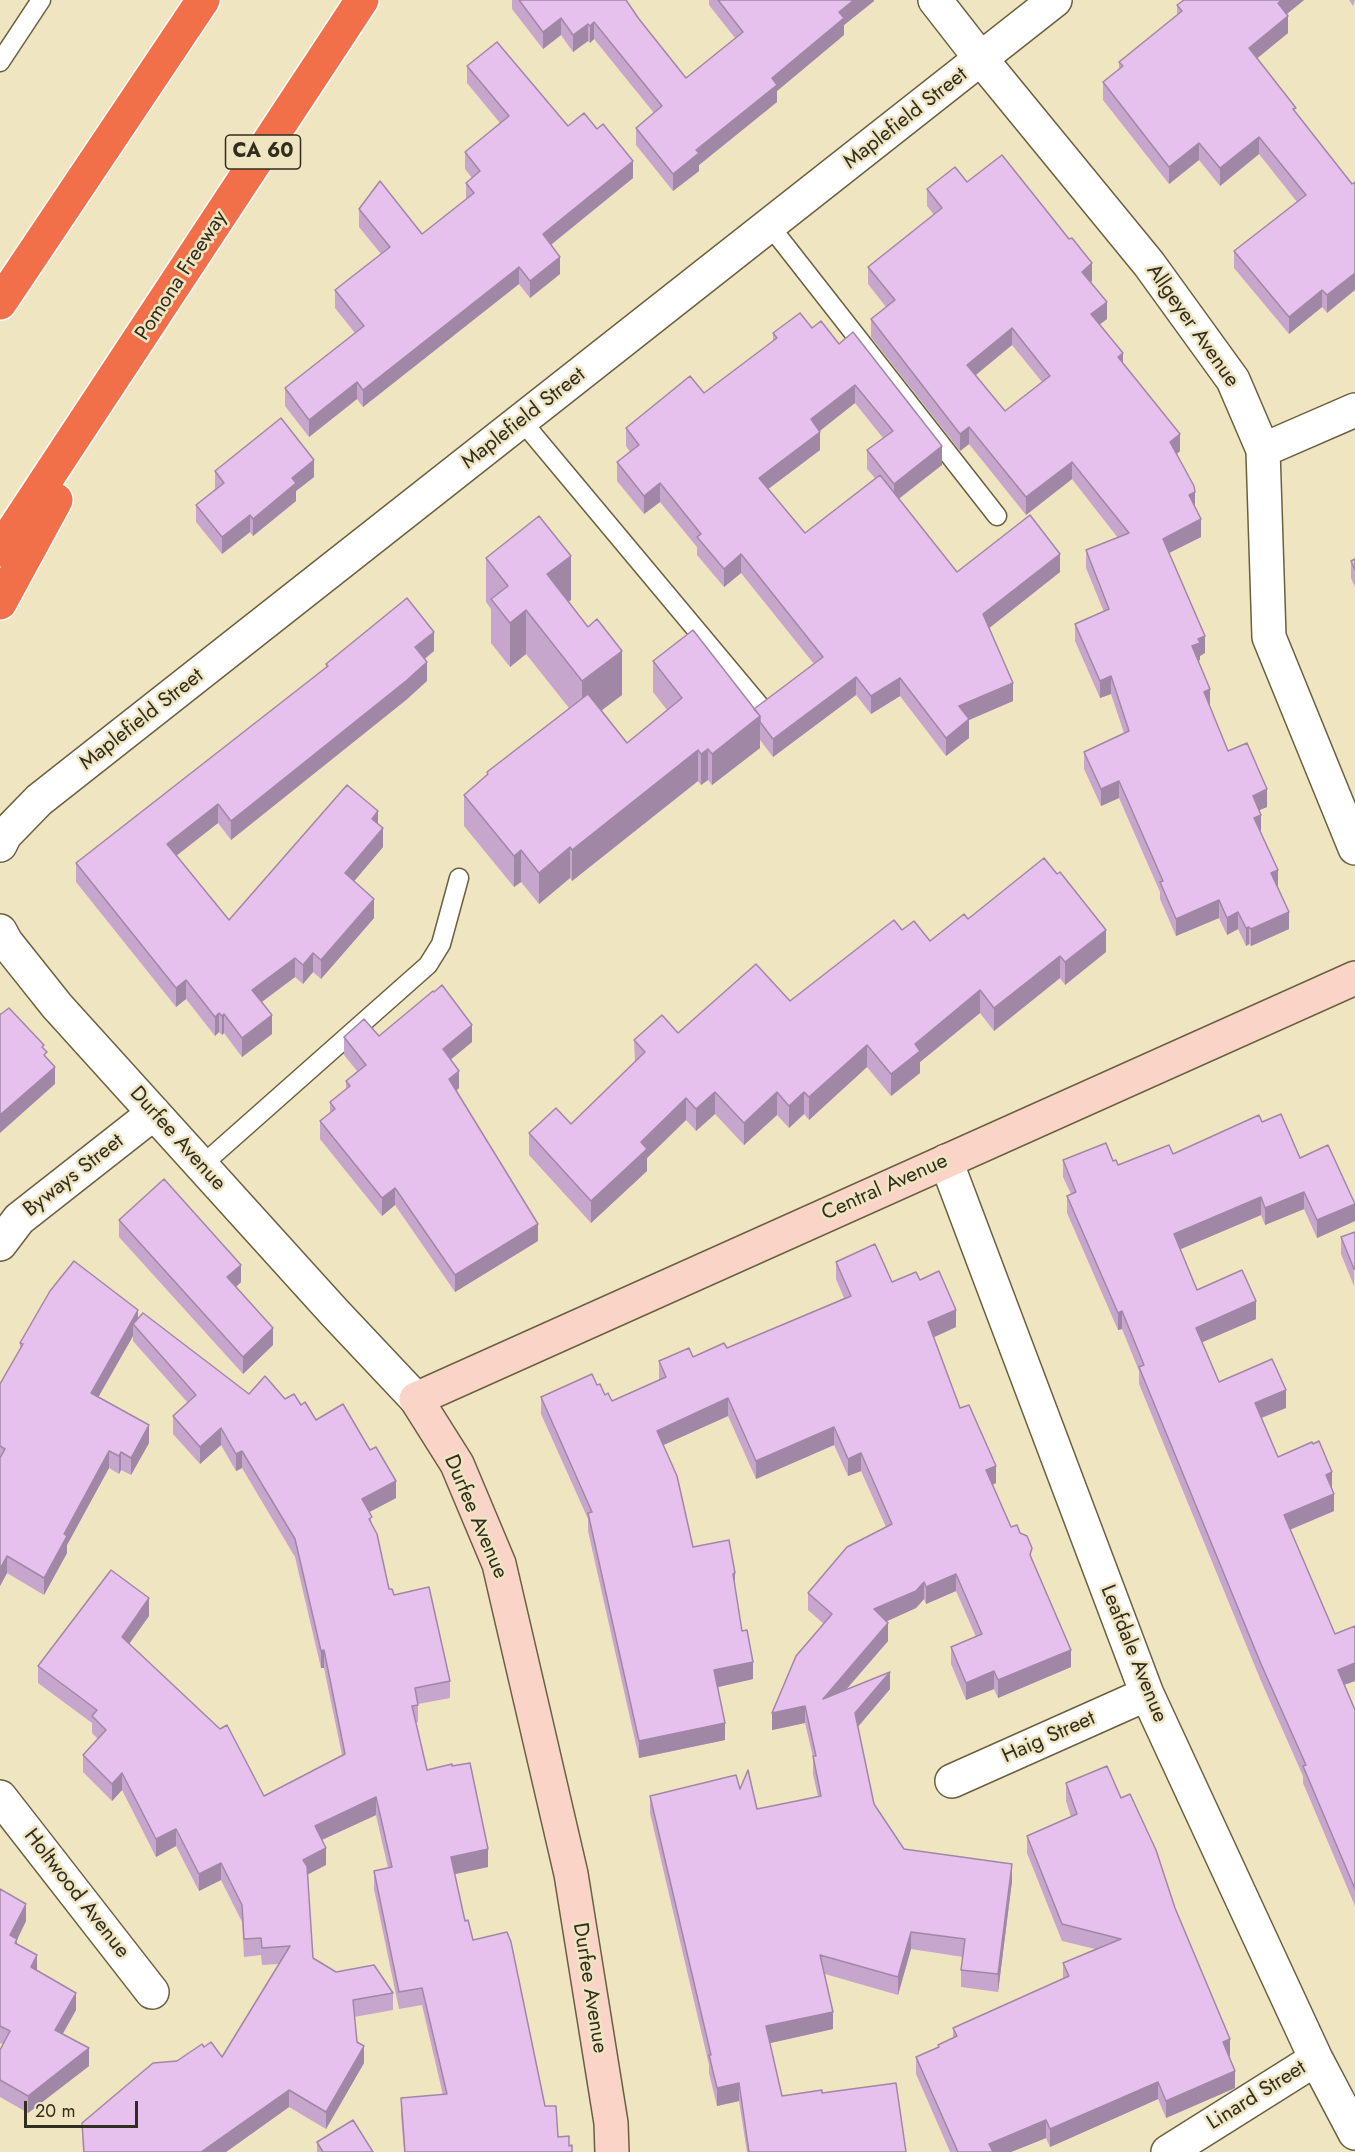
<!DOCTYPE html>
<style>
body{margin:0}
#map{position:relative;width:1355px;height:2152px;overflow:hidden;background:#efe5c1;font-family:Jost,sans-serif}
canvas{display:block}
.scale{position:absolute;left:24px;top:2101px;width:114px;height:27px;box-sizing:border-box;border:3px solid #312d1f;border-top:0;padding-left:8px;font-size:18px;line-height:21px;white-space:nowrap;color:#312d1f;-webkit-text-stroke:4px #efe5c1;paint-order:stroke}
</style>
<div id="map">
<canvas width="1355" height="2152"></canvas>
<div class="scale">20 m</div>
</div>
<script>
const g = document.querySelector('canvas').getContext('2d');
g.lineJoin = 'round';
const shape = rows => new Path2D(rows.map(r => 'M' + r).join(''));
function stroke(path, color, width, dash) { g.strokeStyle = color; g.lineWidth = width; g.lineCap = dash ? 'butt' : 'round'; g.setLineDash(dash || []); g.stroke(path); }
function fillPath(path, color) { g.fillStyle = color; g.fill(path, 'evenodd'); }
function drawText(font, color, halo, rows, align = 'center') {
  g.font = font + ' Jost,sans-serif'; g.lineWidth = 5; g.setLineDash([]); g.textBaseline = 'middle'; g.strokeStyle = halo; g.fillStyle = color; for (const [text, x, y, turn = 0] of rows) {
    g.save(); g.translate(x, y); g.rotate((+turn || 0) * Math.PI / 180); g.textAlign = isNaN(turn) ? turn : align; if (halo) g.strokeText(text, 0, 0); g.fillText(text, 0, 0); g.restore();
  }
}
const lane = shape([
 [0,62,41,0],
 [770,226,997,516],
 [521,420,760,706],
 [201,1166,428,965,441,944,459,878]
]);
const street = shape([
 [935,0,981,59,1149,264,1233,380,1263,450,1269,637,1355,848],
 [1263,450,1355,410],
 [0,845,5,835,39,800,1055,0],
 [0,931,6,942,57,1006,334,1312,416,1399],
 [946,1161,1147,1694,1316,2059,1355,2133],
 [0,1244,19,1219,154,1113],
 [952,1781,1147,1694],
 [0,1797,152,1992],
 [1168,2152,1316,2059]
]);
const secondary = shape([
 [612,2152,611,2123,571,1874,499,1564,457,1464,416,1399,1355,978]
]);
const highway = shape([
 [0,303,203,0],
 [0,550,362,0],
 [0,603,56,500]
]);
const wall = shape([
 [512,0,626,0,639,19,686,78,735,38,709,5,709,0,874,0,874,1,844,25,844,35,777,91,777,102,699,165,699,171,673,191,636,145,636,128,654,113,594,39,590,43,588,41,573,52,561,35,543,49,512,9],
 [1184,0,1304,0,1287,14,1288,33,1257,58,1296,113,1352,184,1327,313,1322,307,1289,334,1234,268,1234,251,1297,202,1259,154,1220,186,1199,160,1169,184,1103,100,1103,82,1119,69,1119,62,1177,15,1177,5],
 [1349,0,1355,0,1353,6],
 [467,66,568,126,633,178,551,245,560,274,530,298,519,284,363,407,357,399,309,437,285,406,285,388,355,333,335,308,335,290,381,254,359,227,359,209,422,234,466,199,466,183,472,178,465,169,465,152,500,123,467,83],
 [967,182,1092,281,1090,282,1107,319,1100,324,1123,363,1180,451,1177,454,1195,507,1201,537,1169,553,1205,653,1200,656,1200,660,1198,661,1210,707,1228,751,1267,807,1259,810,1261,833,1278,887,1289,929,1251,946,1249,944,1246,946,1238,929,1227,935,1219,918,1176,936,1160,899,1160,892,1119,798,1101,806,1084,769,1084,752,1124,733,1111,694,1100,698,1075,641,1075,624,1104,612,1086,568,1086,550,1118,538,1072,479,1026,515,969,444,960,451,871,337,871,319,886,307,868,284,868,267,934,215,927,206,927,189],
 [1012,345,1042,382,1005,411,976,375],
 [812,328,839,344,942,465,899,499,957,572,1060,572,989,628,1013,701,969,720,969,738,946,756,900,696,871,714,856,695,773,757,760,740,760,748,712,785,708,780,701,785,698,781,572,881,570,878,539,904,521,882,514,887,464,826,464,795,487,775,487,772,569,708,526,654,510,667,491,643,491,609,486,602,486,558,571,600,568,602,622,695,602,710,627,743,667,710,653,692,653,661,754,709,814,664,741,573,724,587,697,555,697,547,660,502,644,514,617,481,617,462,630,452,626,446,626,428,704,393,773,341,773,333],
 [855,403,883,438,867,450,867,469,875,478,805,533,768,489,820,450,819,431],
 [215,471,314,477,296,491,296,501,253,536,250,532,222,554,196,522,196,505,215,489],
 [1355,559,1355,587,1351,578,1351,561],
 [434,651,425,659,427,681,406,700,231,840,218,823,176,856,229,920,378,824,383,847,354,881,374,918,321,979,313,972,303,984,295,977,262,1002,272,1034,242,1057,224,1033,222,1035,219,1032,215,1036,186,999,176,1007,76,882,76,863,326,668,326,664],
 [968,919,1106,952,1065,985,1060,978,994,1031,980,1013,920,1062,920,1073,891,1096,867,1067,809,1120,804,1114,789,1128,777,1115,744,1145,715,1114,696,1131,686,1120,647,1158,647,1171,591,1223,529,1155,529,1133,571,1124,635,1062,634,1040,678,1033,790,1001,902,930,930,941],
 [379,1036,472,1042,451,1059,459,1088,456,1091,538,1241,455,1292,395,1205,382,1216,320,1139,320,1121,330,1113,330,1102,346,1089,346,1081,357,1071,344,1055,344,1037],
 [1262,1122,1300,1158,1355,1221,1317,1238,1304,1209,1265,1225,1261,1215,1180,1249,1197,1290,1256,1319,1202,1342,1219,1382,1286,1408,1262,1418,1278,1457,1332,1489,1334,1511,1290,1530,1335,1634,1355,1626,1355,1681,1344,1685,1355,1710,1355,1906,1303,1783,1303,1776,1261,1681,1139,1384,1139,1371,1122,1329,1118,1330,1067,1213,1067,1196,1071,1194,1063,1177,1063,1160,1113,1161,1118,1165,1173,1154],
 [119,1220,241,1282,236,1287,273,1345,243,1374,119,1237],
 [1355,1232,1354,1286,1341,1254,1341,1237],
 [836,1262,892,1282,920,1280,956,1327,933,1337,960,1408,996,1483,992,1485,1011,1527,1032,1561,1071,1667,998,1698,994,1689,966,1700,951,1664,951,1647,976,1637,956,1591,926,1604,924,1599,916,1608,887,1621,888,1641,846,1690,890,1689,858,1727,874,1804,904,1849,1012,1881,998,1992,961,1987,961,1970,963,1957,911,1949,898,1995,825,1974,833,2029,770,2043,782,2096,822,2093,906,2152,747,2152,739,2101,717,2106,709,2073,709,2065,650,1813,650,1796,740,1789,757,1809,818,1797,813,1774,813,1757,805,1723,772,1730,824,1624,808,1610,808,1593,886,1527,861,1471,848,1476,834,1445,756,1479,728,1416,663,1445,693,1547,735,1589,742,1631,753,1679,718,1687,725,1740,639,1758,588,1531,588,1519,541,1414,541,1397,597,1385,612,1401,659,1380,659,1361,693,1357,727,1348,844,1298,836,1279],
 [138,1319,249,1394,285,1399,301,1405,396,1498,369,1512,389,1589,394,1595,450,1681,450,1698,418,1704,418,1722,416,1723,427,1770,488,1867,454,1874,465,1921,558,2137,569,2146,572,2152,404,2152,401,2115,401,2098,443,2095,422,2005,399,2009,374,1889,374,1871,388,1868,376,1815,322,1840,326,1865,307,1874,313,1958,336,1972,393,1993,393,2010,354,2017,357,2042,364,2063,326,2129,289,2107,226,2152,83,2152,82,2123,177,2061,204,2047,222,2057,279,1964,262,1965,261,1955,244,1957,242,1922,221,1880,199,1891,176,1846,156,1857,122,1790,112,1801,83,1772,83,1755,98,1739,92,1733,92,1723,38,1683,38,1666,149,1616,129,1643,264,1796,342,1755,324,1668,321,1668,295,1557,242,1468,236,1471,221,1445,200,1464,173,1434,173,1416,188,1403,133,1341,133,1336,98,1397,149,1443,131,1475,121,1470,119,1474,109,1468,67,1545,67,1553,44,1595,7,1573,0,1586,0,1384,20,1349,20,1343],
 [1066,1783,1121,1798,1175,1908,1230,2056,1229,2056,1235,2088,1166,2118,1158,2099,1050,2147,1046,2138,1011,2152,950,2152,916,2074,916,2057,938,2047,938,2045,953,2038,953,2028,1063,1979,1063,1963,1095,1949,1062,1941,1027,1853,1027,1836,1071,1817,1066,1801],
 [0,1889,26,1921,17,1939,17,1944,37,1971,76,2010,63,2034,89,2066,28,2113,0,2097,0,2050,3,2045,0,2043],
 [317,2142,373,2152,317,2152]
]);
const shadedWall = shape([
 [854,0,874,0,874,1,844,25,844,35,777,91,777,102,699,165,699,171,673,191,673,174,839,12],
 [1282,0,1304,0,1278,21,1278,3],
 [1288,16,1288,33,1249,65,1249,48],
 [561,18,561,35,543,49,543,32],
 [594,22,594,39,590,43,590,26],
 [588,24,588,41,573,52,573,35],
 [1259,137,1259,154,1220,186,1220,168],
 [1199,143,1199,160,1169,184,1169,167],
 [633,161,633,178,543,251,543,234],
 [560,257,560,274,530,298,530,281],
 [1092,263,1092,281,1082,289,1082,272],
 [519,267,519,284,363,407,363,390],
 [1355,273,1355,290,1327,313,1327,295],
 [1322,290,1322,307,1289,334,1289,317],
 [1107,302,1107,319,1091,331,1091,314],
 [1012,328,1012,345,967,382,967,365],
 [1123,353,1123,371,1118,357],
 [357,382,357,399,309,437,309,420],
 [855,385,855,403,811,438,811,419],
 [969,427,969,444,960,451,960,434],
 [820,432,820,450,759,496,759,478],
 [1180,434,1180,451,1170,459,1170,442],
 [942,446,942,465,894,502,894,484],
 [314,460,314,477,296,491,296,501,253,536,253,519,292,478],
 [1072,462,1072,479,1026,515,1026,497],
 [660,483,660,502,644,514,644,496],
 [1195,492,1195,509,1189,495],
 [250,515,250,532,222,554,222,537],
 [1201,519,1201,537,1163,556,1163,539],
 [741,554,741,573,724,587,724,569],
 [1060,554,1060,572,983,633,983,614],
 [571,556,571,600,547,618,547,574],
 [526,610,526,654,510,667,510,623],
 [434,632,434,651,415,666,415,647],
 [1205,636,1205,653,1200,656,1200,660,1192,664,1192,646,1198,639],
 [622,651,622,695,582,725,582,681],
 [427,662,427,681,406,700,231,840,231,821],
 [1111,676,1111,694,1100,698,1100,681],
 [856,677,856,695,773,757,773,739],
 [900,678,900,696,871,714,871,696],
 [1013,683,1013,701,969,720,969,738,946,756,946,738,959,706],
 [1210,689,1210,707,1204,710,1204,692],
 [760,716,760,748,712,785,712,754],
 [708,749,708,780,701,785,701,754],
 [698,750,698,781,572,881,572,850],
 [1119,781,1119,798,1101,806,1101,789],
 [1267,789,1267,807,1253,813,1253,796],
 [218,804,218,823,167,863,167,844],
 [378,811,378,830,372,819],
 [1261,815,1261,832,1254,835,1254,818],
 [383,828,383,847,345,892,345,873],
 [570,847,570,878,539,904,539,873],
 [521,850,521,882,514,887,514,856],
 [1278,870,1278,887,1271,873],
 [374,899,374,918,321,979,321,960],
 [1219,900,1219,918,1176,936,1176,919],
 [1238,912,1238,929,1227,935,1227,918],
 [1289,912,1289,929,1251,946,1251,929],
 [1249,927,1249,944,1246,946,1246,928],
 [1106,930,1106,952,1065,985,1065,962],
 [313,953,313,972,303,984,303,965],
 [1060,956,1060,978,994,1031,994,1008],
 [295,958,295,977,252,1009,252,990],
 [186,980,186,999,176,1007,176,988],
 [980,990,980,1013,920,1062,920,1073,891,1096,891,1074,915,1044],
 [219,1013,219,1032,215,1036,215,1017],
 [224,1014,224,1033,222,1035,222,1016],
 [272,1015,272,1034,242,1057,242,1038],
 [472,1025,472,1042,443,1066,443,1049],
 [867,1045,867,1067,809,1120,809,1097],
 [55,1067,55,1084,0,1133,0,1115],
 [459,1071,459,1088,449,1096,449,1079],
 [715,1092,715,1114,696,1131,696,1109],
 [777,1092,777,1115,744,1145,744,1123],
 [804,1092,804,1114,789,1128,789,1106],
 [686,1098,686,1120,647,1158,647,1171,591,1223,591,1201,641,1142],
 [395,1188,395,1205,382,1216,382,1198],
 [1304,1192,1304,1209,1265,1225,1265,1208],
 [1261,1197,1261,1215,1174,1252,1174,1234],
 [1355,1204,1355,1221,1317,1238,1317,1220],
 [538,1224,538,1241,455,1292,455,1275],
 [241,1265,241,1282,227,1295,227,1277],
 [1256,1301,1256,1319,1196,1345,1196,1328],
 [138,1310,138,1327,133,1324,133,1336,91,1410,91,1393],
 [956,1310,956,1327,928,1340,928,1322],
 [1122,1311,1122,1329,1118,1330,1118,1313],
 [273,1328,273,1345,243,1374,243,1357],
 [1286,1390,1286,1408,1255,1420,1255,1403],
 [728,1398,728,1416,657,1448,657,1431],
 [149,1425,149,1443,131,1475,131,1458],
 [834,1427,834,1445,756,1479,756,1461],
 [221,1428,221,1445,200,1464,200,1447],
 [109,1451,109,1468,67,1545,67,1553,44,1595,44,1578,64,1534],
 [242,1451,242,1468,236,1471,236,1454],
 [121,1452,121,1470,119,1474,119,1456],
 [861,1453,861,1471,848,1476,848,1459],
 [996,1466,996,1483,986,1488,986,1470],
 [1332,1472,1332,1489,1326,1492,1326,1475],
 [396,1481,396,1498,362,1516,362,1499],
 [1334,1494,1334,1511,1284,1532,1284,1515],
 [7,1556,7,1573,0,1586,0,1569],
 [735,1573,735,1591,733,1574],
 [956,1574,956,1591,926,1604,926,1587],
 [924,1582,924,1599,916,1608,874,1627,874,1609],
 [149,1598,149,1616,122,1654,122,1637],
 [888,1623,888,1641,823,1716,823,1699],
 [324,1650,324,1668,321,1668,321,1651],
 [1071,1650,1071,1667,998,1698,998,1680],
 [753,1662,753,1679,714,1688,714,1670],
 [1355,1663,1355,1681,1338,1687,1338,1670],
 [994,1671,994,1689,966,1700,966,1683],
 [890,1672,890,1689,855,1730,855,1713],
 [805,1706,805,1723,772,1730,772,1713],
 [725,1723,725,1740,639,1758,639,1741],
 [122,1773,122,1790,112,1801,112,1784],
 [376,1797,376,1815,315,1843,315,1826],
 [176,1829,176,1846,156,1857,156,1839],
 [326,1848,326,1865,303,1877,303,1860],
 [488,1849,488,1867,451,1875,451,1857],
 [221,1863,221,1880,199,1891,199,1874],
 [1012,1864,1012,1881,998,1992,998,1974],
 [26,1904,26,1921,16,1942,17,1939,17,1957,10,1935],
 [911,1932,911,1949,898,1995,898,1977],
 [37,1955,37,1972,31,1967],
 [76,1993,76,2010,55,2047,55,2030],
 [833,2012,833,2029,766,2044,766,2026],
 [1230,2039,1230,2056,1223,2059,1223,2042],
 [364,2046,364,2063,326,2129,326,2112],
 [89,2048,89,2066,28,2113,28,2096],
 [1235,2071,1235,2088,1166,2118,1166,2101],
 [1158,2082,1158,2099,1050,2147,1050,2129],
 [739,2083,739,2101,717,2106,717,2088],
 [289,2090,289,2107,226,2152,201,2152],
 [1046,2120,1046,2138,1011,2152,989,2152,989,2144]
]);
const building = shape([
 [519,0,626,0,639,19,686,78,743,32,718,0,854,0,839,12,844,18,772,78,777,85,696,150,699,153,673,174,636,128,662,106,594,22,590,26,588,24,573,35,561,18,543,32,519,0],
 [1184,0,1282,0,1278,3,1288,16,1249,48,1296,108,1293,109,1352,184,1355,182,1355,273,1327,295,1322,290,1289,317,1234,251,1306,195,1259,137,1220,168,1199,143,1169,167,1103,82,1123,66,1119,62,1182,11,1177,5,1184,0],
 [497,42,568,126,584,113,597,129,603,124,633,161,543,234,560,257,530,281,519,267,363,390,357,382,309,420,285,388,364,326,335,290,390,247,359,209,380,181,422,234,474,193,466,183,480,171,465,152,509,116,467,66,497,42],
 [1002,155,1069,239,1072,238,1092,263,1082,272,1107,302,1091,314,1123,353,1118,357,1180,434,1170,442,1194,486,1195,492,1189,495,1201,519,1163,539,1205,636,1198,639,1200,643,1192,646,1210,689,1204,692,1228,751,1247,743,1267,789,1253,796,1261,815,1254,818,1278,870,1271,873,1289,912,1251,929,1249,927,1246,928,1238,912,1227,918,1219,900,1176,919,1160,882,1163,881,1119,781,1101,789,1084,752,1129,731,1111,676,1100,681,1075,624,1109,609,1086,550,1129,533,1072,462,1026,497,969,427,960,434,871,319,895,300,868,267,942,208,927,189,955,167,967,182,1002,155],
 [1012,328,1050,376,1005,411,967,365,1012,328],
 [800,313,812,328,821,321,839,344,853,332,942,446,894,484,867,450,893,431,855,385,811,419,820,432,759,478,805,533,880,475,957,572,1030,515,1060,554,983,614,1013,683,959,706,969,719,946,738,900,678,871,696,856,677,773,739,760,722,760,716,754,709,823,657,741,554,724,569,697,537,701,534,660,483,644,496,617,462,639,445,626,428,690,376,704,393,777,338,773,333,800,313],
 [281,418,314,460,292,478,296,483,253,519,250,515,222,537,196,505,224,483,215,471,281,418],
 [539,516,571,556,547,574,588,627,597,619,622,651,582,681,526,610,510,623,491,599,508,586,486,558,539,516],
 [1355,559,1355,570,1351,561,1355,559],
 [407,598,434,632,415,647,427,662,406,681,231,821,218,804,167,844,229,920,347,785,378,811,372,819,383,828,345,873,374,899,321,960,313,953,303,965,295,958,252,990,272,1015,242,1038,224,1014,222,1016,219,1013,215,1017,186,980,176,988,76,863,328,666,326,664,407,598],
 [693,630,760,716,712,754,708,749,701,754,698,750,572,850,570,847,539,873,521,850,514,856,464,795,488,774,487,772,588,694,627,743,682,698,653,661,693,630],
 [1044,858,1057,874,1060,872,1106,930,1065,962,1060,956,994,1008,980,990,915,1044,920,1051,891,1074,867,1045,809,1097,804,1092,789,1106,777,1092,744,1123,715,1092,696,1109,686,1098,641,1142,647,1149,591,1201,529,1133,556,1108,571,1124,645,1052,634,1040,662,1015,678,1033,756,964,790,1001,894,920,902,930,914,921,930,941,964,914,968,919,1044,858],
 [442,985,472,1025,443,1049,459,1071,449,1079,538,1224,455,1275,395,1188,382,1198,320,1121,335,1109,330,1102,350,1086,346,1081,366,1065,344,1037,364,1019,379,1036,433,991,434,992,442,985],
 [9,1008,44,1045,42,1047,47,1052,44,1055,55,1067,0,1115,0,1014,1,1014,9,1008],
 [1281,1114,1300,1158,1328,1145,1355,1204,1317,1220,1304,1192,1265,1208,1261,1197,1174,1234,1197,1290,1242,1270,1256,1301,1196,1328,1219,1382,1272,1359,1286,1390,1255,1403,1278,1457,1312,1442,1313,1444,1319,1441,1332,1472,1326,1475,1334,1494,1284,1515,1335,1634,1355,1626,1355,1663,1338,1670,1355,1710,1355,1889,1303,1766,1306,1765,1261,1664,1139,1367,1144,1365,1122,1311,1118,1313,1067,1196,1076,1192,1063,1160,1106,1143,1113,1161,1116,1160,1118,1165,1169,1145,1173,1154,1259,1115,1262,1122,1281,1114],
 [164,1179,241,1265,227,1277,273,1328,243,1357,119,1220,164,1179],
 [1355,1232,1355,1269,1354,1269,1341,1237,1355,1232],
 [875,1244,892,1282,916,1272,920,1280,939,1271,956,1310,928,1322,960,1408,969,1405,996,1466,986,1470,1011,1527,1017,1525,1020,1533,1027,1536,1032,1548,1030,1555,1071,1650,998,1680,994,1671,966,1683,951,1647,982,1634,956,1574,926,1587,924,1582,916,1591,874,1609,888,1623,823,1699,890,1672,855,1713,874,1804,904,1849,1012,1864,998,1974,961,1970,965,1939,911,1932,898,1977,820,1955,833,2012,766,2026,782,2096,822,2090,822,2093,896,2083,906,2152,749,2152,739,2083,717,2088,709,2055,711,2055,650,1796,736,1775,740,1789,748,1770,757,1809,821,1796,813,1756,816,1756,805,1706,772,1713,796,1656,832,1614,808,1593,847,1547,892,1524,861,1453,848,1459,834,1427,756,1461,728,1398,657,1431,677,1476,693,1547,729,1540,735,1573,733,1574,742,1631,747,1630,753,1662,714,1670,725,1723,639,1741,588,1513,592,1512,541,1397,592,1374,597,1385,600,1384,605,1395,608,1393,612,1401,666,1377,659,1361,689,1348,693,1357,724,1343,727,1348,851,1296,836,1262,875,1244],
 [74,1261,138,1310,91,1393,149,1425,131,1458,121,1452,119,1456,109,1451,64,1534,67,1536,44,1578,7,1556,0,1569,0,1458,5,1449,0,1446,0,1384,23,1344,20,1343,50,1291,74,1261],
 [143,1313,249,1394,265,1376,285,1399,294,1394,301,1405,305,1402,316,1420,343,1404,370,1450,376,1447,396,1481,362,1499,372,1517,369,1519,377,1534,389,1589,392,1589,394,1595,429,1587,450,1681,415,1688,418,1705,412,1706,427,1770,452,1764,452,1766,470,1763,488,1849,451,1857,465,1921,468,1920,473,1940,507,1932,511,1942,545,2106,556,2106,558,2137,569,2136,569,2146,572,2145,572,2152,405,2152,401,2098,447,2094,422,1988,399,1992,374,1871,392,1867,376,1797,315,1826,326,1848,303,1860,307,1866,313,1958,336,1972,374,1965,393,1993,353,2000,357,2042,364,2046,326,2112,289,2090,201,2152,84,2152,82,2123,153,2063,177,2061,202,2044,204,2047,211,2042,222,2057,290,1946,262,1948,261,1938,244,1939,242,1905,221,1863,199,1874,176,1829,156,1839,122,1773,112,1784,83,1755,106,1730,92,1716,97,1710,38,1666,111,1570,149,1598,122,1637,220,1729,227,1725,264,1796,345,1754,324,1650,321,1651,295,1539,242,1451,236,1454,221,1428,200,1447,173,1416,196,1395,133,1324,143,1313],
 [1107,1766,1121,1798,1130,1794,1156,1850,1175,1908,1230,2039,1223,2042,1235,2071,1166,2101,1158,2082,1050,2129,1046,2120,989,2144,993,2152,958,2152,916,2057,939,2047,938,2045,957,2036,953,2028,1069,1976,1063,1963,1121,1939,1062,1924,1027,1836,1077,1814,1066,1783,1107,1766],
 [0,1889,26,1904,10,1935,17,1939,15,1943,37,1955,31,1967,76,1993,55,2030,89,2048,28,2096,0,2080,0,2050,10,2031,0,2026,0,1889],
 [353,2120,373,2152,323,2152,317,2142,353,2120]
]);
const shields = [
 [263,152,75]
];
const shieldNames = [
 ["CA 60",263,152]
];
const streetNames = [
 ["Maplefield Street",906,119,-38],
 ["Pomona Freeway",182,276,-57],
 ["Allgeyer Avenue",1192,326,55],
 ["Maplefield Street",524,419,-38],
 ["Maplefield Street",142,720,-38],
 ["Durfee Avenue",177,1139,48],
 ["Byways Street",74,1176,-38],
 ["Central Avenue",885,1188,-24],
 ["Durfee Avenue",475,1517,67],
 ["Leafdale Avenue",1133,1654,68],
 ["Haig Street",1049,1738,-24],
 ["Holtwood Avenue",76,1894,52],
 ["Durfee Avenue",589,1988,81],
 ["Linard Street",1257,2096,-32]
];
stroke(lane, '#696040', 21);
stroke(street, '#696040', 36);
stroke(secondary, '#696040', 36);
stroke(highway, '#fff', 36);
stroke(lane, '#fff', 18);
stroke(street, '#fff', 33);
stroke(secondary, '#fbd4c8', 33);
stroke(highway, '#f27049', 33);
fillPath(wall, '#c6a6cc');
fillPath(shadedWall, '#a187a6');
fillPath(building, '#e6c1ed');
stroke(building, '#a187a6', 1.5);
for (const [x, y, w] of shields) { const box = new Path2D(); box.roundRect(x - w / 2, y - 17, w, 34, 4.5); g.fillStyle = '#efe5c1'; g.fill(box); stroke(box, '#312d1f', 1.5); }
drawText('bold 20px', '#312d1f', null, shieldNames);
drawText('21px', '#312d1f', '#efe5c1', streetNames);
</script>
